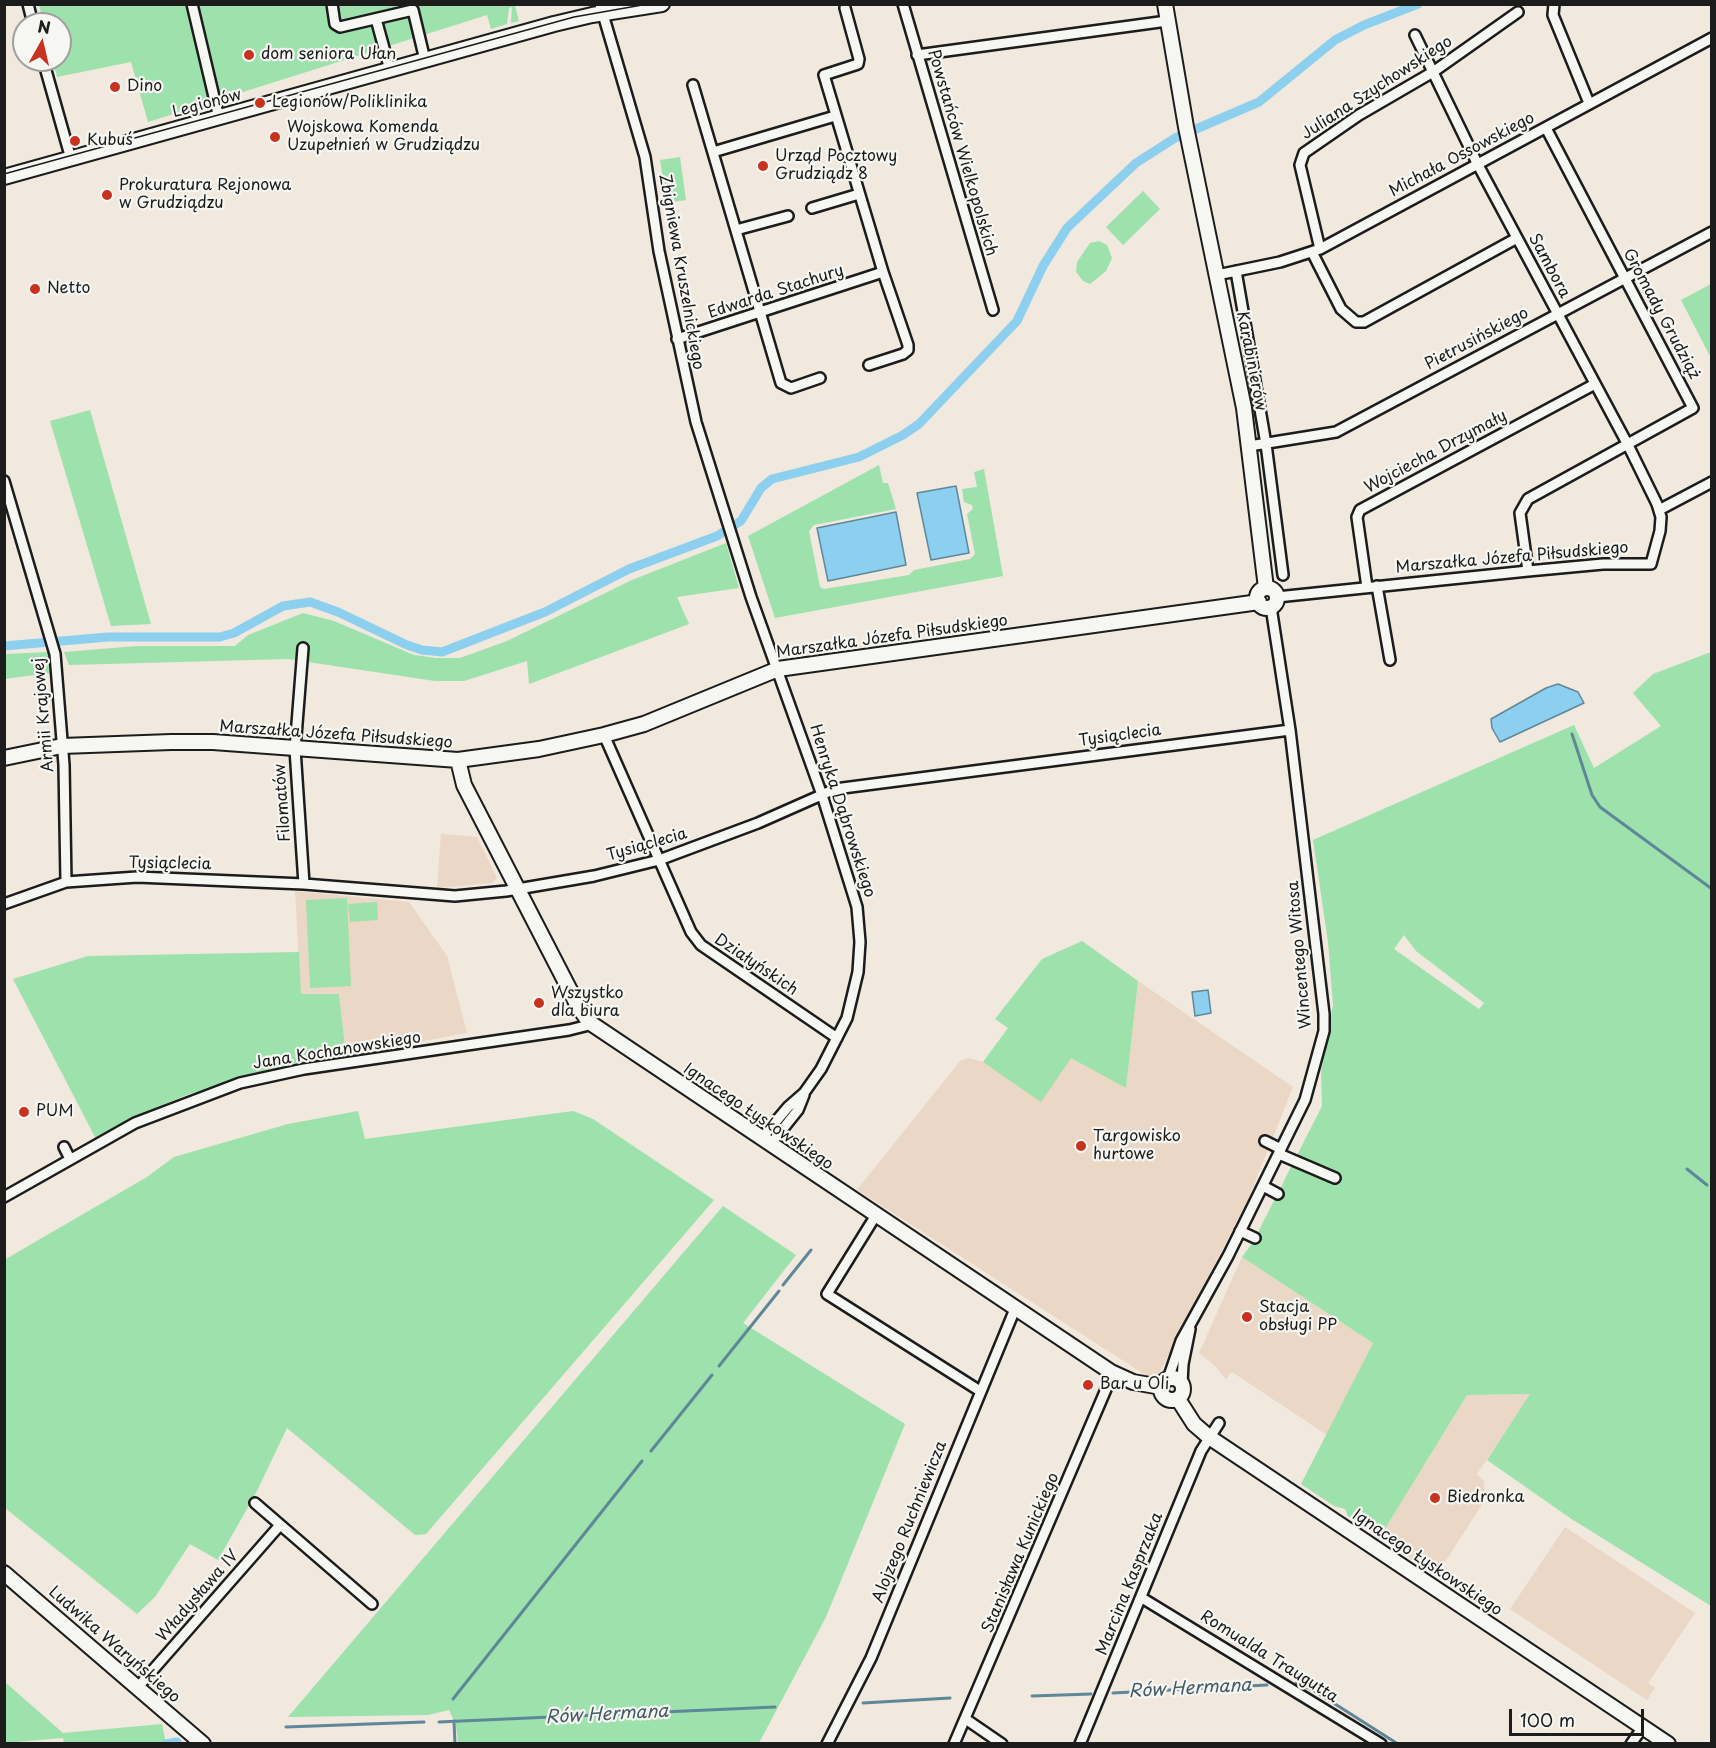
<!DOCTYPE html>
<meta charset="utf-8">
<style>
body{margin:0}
#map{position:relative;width:1716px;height:1748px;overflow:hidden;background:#f1e8de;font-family:"Playpen Sans",sans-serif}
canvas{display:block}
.frame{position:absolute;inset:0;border:6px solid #1c1c1c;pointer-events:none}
.north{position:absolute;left:12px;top:12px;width:60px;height:60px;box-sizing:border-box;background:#f6f6f2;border:2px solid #9f9f9c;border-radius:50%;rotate:8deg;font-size:16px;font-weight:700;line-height:24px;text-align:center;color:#1c1c1c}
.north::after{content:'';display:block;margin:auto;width:21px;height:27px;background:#c8321e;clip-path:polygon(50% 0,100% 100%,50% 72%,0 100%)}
.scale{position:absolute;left:1509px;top:1709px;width:135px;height:27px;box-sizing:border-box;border:3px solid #1c1c1c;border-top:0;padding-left:8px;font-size:18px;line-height:21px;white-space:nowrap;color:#1c1c1c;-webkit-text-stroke:4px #f6f6f2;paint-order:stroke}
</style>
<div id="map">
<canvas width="1716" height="1748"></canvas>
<div class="frame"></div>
<div class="north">N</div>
<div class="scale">100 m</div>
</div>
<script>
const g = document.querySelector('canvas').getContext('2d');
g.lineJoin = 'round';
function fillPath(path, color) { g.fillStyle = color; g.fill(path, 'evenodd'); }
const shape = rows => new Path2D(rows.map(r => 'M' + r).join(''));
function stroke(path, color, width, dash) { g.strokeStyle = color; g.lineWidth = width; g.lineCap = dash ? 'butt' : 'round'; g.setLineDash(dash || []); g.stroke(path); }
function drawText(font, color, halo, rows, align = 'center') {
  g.font = font + ' "Playpen Sans",sans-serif'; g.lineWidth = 4.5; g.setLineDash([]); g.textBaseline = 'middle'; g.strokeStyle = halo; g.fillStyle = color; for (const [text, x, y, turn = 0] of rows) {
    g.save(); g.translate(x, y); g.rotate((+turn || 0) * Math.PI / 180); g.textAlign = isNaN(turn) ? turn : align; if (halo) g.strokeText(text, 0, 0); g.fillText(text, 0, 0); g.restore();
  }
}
const built = shape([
 [441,834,477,837,497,878,492,883,437,888],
 [295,891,409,902,447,956,467,1033,346,1055,339,995,301,995],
 [1138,981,1293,1087,1249,1197,1155,1381,857,1190,960,1061,968,1058,983,1062,999,1072,1071,1057,1126,1088],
 [1242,1257,1373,1343,1327,1435,1232,1372,1226,1379,1213,1364,1199,1353],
 [1531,1394,1477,1474,1484,1481,1485,1500,1436,1576,1380,1537,1467,1395],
 [1565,1527,1695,1613,1648,1683,1655,1688,1647,1700,1510,1609]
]);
const green = shape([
 [39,5,520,5,515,6,519,21,511,23,512,7,509,8,507,24,491,29,487,15,148,122,131,62,57,77,53,60,60,60,60,24,44,24],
 [680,157,686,200,667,203,660,160],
 [1143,191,1160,209,1123,245,1106,227],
 [1099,241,1107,245,1112,258,1106,271,1090,284,1083,281,1076,272,1077,262,1090,243],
 [1711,284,1711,358,1681,300],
 [90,410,151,624,111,626,50,421],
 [879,465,883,483,888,483,896,509,814,525,809,531,820,587,824,589,909,575,914,570,970,559,975,554,967,514,973,509,972,505,964,502,962,489,977,487,974,472,984,469,1003,576,775,618,748,536],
 [726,543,739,588,677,597,689,624,529,684,527,661,464,681,435,681,288,659,69,665,64,652,137,646,235,646,248,635,303,613,334,621,414,655,436,658,460,658,507,641,632,580],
 [48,652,49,673,5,679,5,654],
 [1711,652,1711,1606,1570,1518,1487,1460,1530,1394,1467,1395,1380,1537,1348,1516,1345,1509,1334,1506,1301,1484,1373,1343,1242,1257,1253,1242,1322,1106,1321,1072,1333,1005,1328,942,1313,840,1574,725,1594,768,1661,726,1633,693,1653,674],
 [1404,935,1416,951,1484,1003,1479,1009,1394,949],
 [347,898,351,986,310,988,306,900],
 [377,902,378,920,350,922,348,904],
 [1082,941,1138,981,1126,1088,1071,1058,1041,1102,983,1062,1008,1028,995,1019,1042,959],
 [299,952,301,994,339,994,346,1055,189,1094,142,1114,96,1139,13,979,88,956],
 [358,1111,365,1139,573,1111,593,1119,714,1200,426,1534,415,1535,287,1428,256,1493,218,1560,190,1544,155,1597,137,1614,5,1508,4,1260,147,1177,174,1157,288,1124],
 [723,1206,796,1255,743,1323,905,1424,826,1617,759,1743,458,1743,456,1725,449,1710,428,1715,288,1717],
 [5,1682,63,1733,162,1724,166,1743,64,1743,63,1738,5,1743]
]);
const water = shape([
 [956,486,969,553,931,560,917,493,956,486],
 [896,512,906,565,828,581,817,528,896,512],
 [1558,684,1578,692,1584,703,1500,742,1492,728,1491,719,1546,688,1558,684],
 [1208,990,1211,1013,1195,1016,1192,992,1208,990]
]);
const stream = shape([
 [1572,734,1592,795,1600,807,1712,889],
 [1687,1169,1707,1185],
 [783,1285,811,1250],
 [719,1366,779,1291],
 [651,1451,712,1375],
 [1296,1683,1313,1690,1398,1744],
 [1113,1693,1267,1685],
 [1032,1696,1091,1694],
 [453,1699,642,1461],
 [863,1703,950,1698],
 [454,1721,455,1744],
 [439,1722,775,1707],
 [286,1727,424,1722]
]);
const canal = shape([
 [4,646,108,637,220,637,234,633,283,606,310,602,338,612,407,645,422,650,442,652,545,612,629,569,717,536,741,521,761,488,772,479,859,457,903,435,919,424,1017,321,1043,266,1067,228,1136,163,1175,138,1259,102,1335,40,1364,25,1418,4],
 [166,1744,177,1742]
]);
const street = shape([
 [28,4,33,24],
 [192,4,219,118],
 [332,4,335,24,340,27,413,10,425,60],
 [600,4,645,157,659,251,696,422,751,597,822,795,857,907,860,942,858,972,847,1018,821,1069,804,1093,788,1107,761,1139],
 [903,4,993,310],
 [1554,4,1553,15,1589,103],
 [845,8,859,59,858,64,824,75,883,272,908,345,908,350,903,354,869,365],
 [376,19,390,70],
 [917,55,1167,21],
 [43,60,71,159],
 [693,85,781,383,791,388,820,378],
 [713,152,835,116],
 [812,208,859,194],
 [736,230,788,216],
 [1320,249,1300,165,1304,153,1359,115,1433,72,1518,12],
 [1312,252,1341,309,1356,322,1364,322,1517,238],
 [1236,271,1266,444,1283,575],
 [1217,275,1280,262,1320,249,1712,38],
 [677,339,883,272],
 [1249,446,1336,432,1712,232],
 [4,481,55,654,64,765,66,882],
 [1659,510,1712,482],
 [1528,571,1520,513,1528,499,1693,408,1546,128],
 [1377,586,1390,660],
 [1367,587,1357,517,1360,510,1595,384],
 [1277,597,1528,571,1603,564,1651,564,1660,531,1661,517,1657,504,1628,445,1477,163,1415,35],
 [303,648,295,749,304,884],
 [604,735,691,932,701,945,837,1038],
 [4,904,66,882,137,877,304,884,455,896,506,891,594,876,659,860,758,823,835,789,1290,730],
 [1265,1141,1281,1149],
 [770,1145,798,1110,804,1095],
 [64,1147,70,1159],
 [1279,1154,1335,1178],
 [1263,1186,1278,1194],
 [4,1197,135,1123,240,1083,304,1069,569,1030,585,1026,589,1022],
 [876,1215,827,1294,980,1391],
 [1240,1231,1255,1238],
 [1168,1379,1181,1341,1228,1256,1305,1100,1324,1031,1324,1014,1290,730,1271,607],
 [1182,1383,1183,1364,1190,1329],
 [255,1503,372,1604],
 [1142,1598,1381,1744],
 [138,1687,280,1525],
 [967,1720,1002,1744],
 [827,1744,871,1658,1015,1309],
 [954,1744,1113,1373],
 [1080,1744,1201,1451,1219,1423],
 [1631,1744,1643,1727]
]);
const secondary = shape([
 [1165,4,1186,127,1244,408,1266,588],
 [4,177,554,24,592,15,662,4],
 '1257 598a10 10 0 1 1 20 0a10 10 0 1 1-20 0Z',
 [4,758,62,746,171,742,213,742,458,760,539,749,604,735,644,724,778,669,1259,602],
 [458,760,464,785,578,1006,589,1022,1111,1372,1133,1382,1161,1387],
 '1161 1389a11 11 0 1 1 22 0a11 11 0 1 1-22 0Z',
 [1178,1399,1194,1424,1209,1437,1668,1744],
 [4,1573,203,1744]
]);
const tram = shape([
 [4,174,574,17,648,4]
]);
const markers = [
 [249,55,6,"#c8321e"],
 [115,87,6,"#c8321e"],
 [260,103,6,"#c8321e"],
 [275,137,6,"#c8321e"],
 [75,141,6,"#c8321e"],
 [763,166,6,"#c8321e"],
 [107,195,6,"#c8321e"],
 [35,289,6,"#c8321e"],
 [539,1003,6,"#c8321e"],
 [24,1112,6,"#c8321e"],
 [1081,1146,6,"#c8321e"],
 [1247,1317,6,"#c8321e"],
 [1088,1385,6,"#c8321e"],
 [1435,1498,6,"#c8321e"]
];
const poiNames = [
 ["dom seniora Ułan",261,55],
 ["Dino",127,87],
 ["Legionów/Poliklinika",272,103],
 ["Wojskowa Komenda",287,128],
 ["Uzupełnień w Grudziądzu",287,146],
 ["Kubuś",87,141],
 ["Urząd Pocztowy",775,157],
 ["Grudziądz 8",775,175],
 ["Prokuratura Rejonowa",119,186],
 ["w Grudziądzu",119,204],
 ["Netto",47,289],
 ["Wszystko",551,994],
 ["dla biura",551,1012],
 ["PUM",36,1112],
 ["Targowisko",1093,1137],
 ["hurtowe",1093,1155],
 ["Stacja",1259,1308],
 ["obsługi PP",1259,1326],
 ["Bar u Oli",1100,1385],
 ["Biedronka",1447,1498]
];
const streetNames = [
 ["Juliana Szychowskiego",1377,88,-33],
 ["Legionów",207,104,-15],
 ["Powstańców Wielkopolskich",962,153,74],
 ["Michała Ossowskiego",1462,155,-28],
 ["Sambora",1549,266,62],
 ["Zbigniewa Kruszelnickiego",681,272,80],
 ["Edwarda Stachury",776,292,-18],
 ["Gromady Grudziąż",1661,314,62],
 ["Pietrusińskiego",1477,339,-28],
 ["Karabinierów",1251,361,79],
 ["Wojciecha Drzymały",1436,452,-28],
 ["Marszałka Józefa Piłsudskiego",1512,558,-5],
 ["Marszałka Józefa Piłsudskiego",892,637,-8],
 ["Armii Krajowej",44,715,-95],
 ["Marszałka Józefa Piłsudskiego",336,735,4],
 ["Tysiąclecia",1120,736,-8],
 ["Filomatów",283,803,-94],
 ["Henryka Dąbrowskiego",842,811,72],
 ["Tysiąclecia",647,845,-16],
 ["Tysiąclecia",170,864,1],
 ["Wincentego Witosa",1300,955,-95],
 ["Działyńskich",756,965,34],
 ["Jana Kochanowskiego",337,1051,-9],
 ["Ignacego Łyskowskiego",758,1117,34],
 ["Alojzego Ruchniewicza",910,1522,-68],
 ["Stanisława Kunickiego",1021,1553,-67],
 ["Ignacego Łyskowskiego",1427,1563,34],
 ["Marcina Kasprzaka",1130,1584,-68],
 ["Władysława IV",198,1596,-49],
 ["Ludwika Waryńskiego",114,1645,41],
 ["Romualda Traugutta",1269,1657,32]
];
const waterNames = [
 ["Rów Hermana",1190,1689,-3],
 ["Rów Hermana",607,1715,-3]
];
fillPath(built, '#ead7c6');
fillPath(green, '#9de1ac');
fillPath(water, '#8ccfee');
stroke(water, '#5f879a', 1.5);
stroke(stream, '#5f879a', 3);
stroke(canal, '#8ccfee', 9);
stroke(street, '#1c1c1c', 14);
stroke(secondary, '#1c1c1c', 18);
stroke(street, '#f6f6f2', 9);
stroke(secondary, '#f6f6f2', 14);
stroke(tram, '#1c1c1c', 1.5);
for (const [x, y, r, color] of markers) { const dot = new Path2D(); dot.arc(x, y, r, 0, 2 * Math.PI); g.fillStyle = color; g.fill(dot); stroke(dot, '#f6f6f2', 2); }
drawText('16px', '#1c1c1c', '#f6f6f2', poiNames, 'left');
drawText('16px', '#1c1c1c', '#f6f6f2', streetNames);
drawText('italic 18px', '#435b66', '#f6f6f2', waterNames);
</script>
